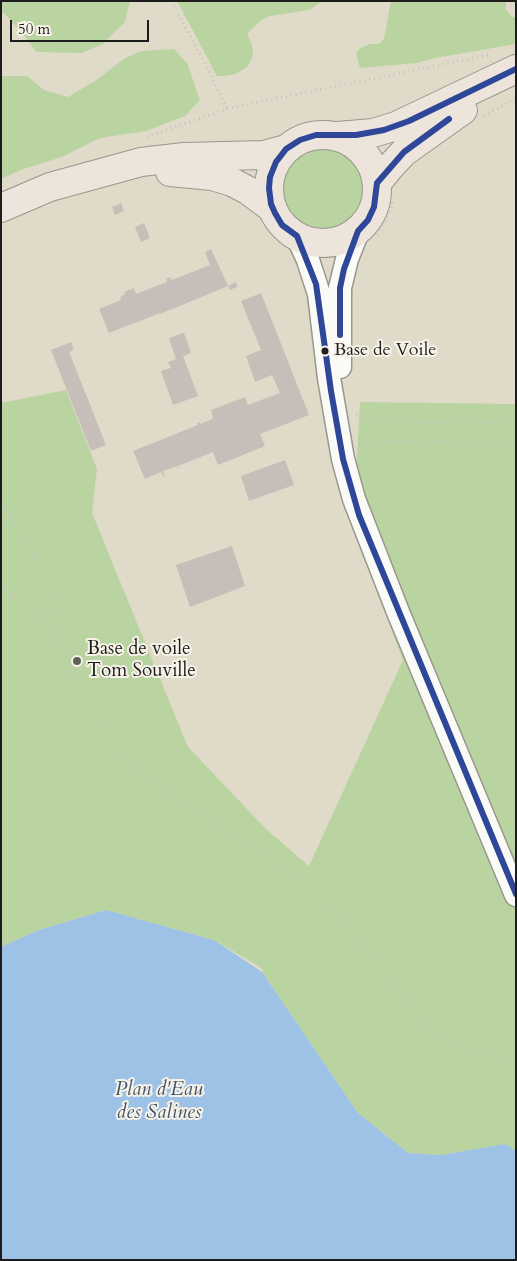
<!DOCTYPE html>
<style>
body{margin:0}
#map{position:relative;width:517px;height:1261px;overflow:hidden;background:#dfdbc8;font-family:Cardo,serif}
canvas{display:block}
.frame{position:absolute;inset:0;border:2px solid #1c1c1c;pointer-events:none}
.scale{position:absolute;left:10px;top:20px;width:139px;height:22px;box-sizing:border-box;border:2px solid #1c1c1c;border-top:0;padding-left:6px;font-size:15px;line-height:18px;white-space:nowrap;color:#1c1c1c;-webkit-text-stroke:4px #f7f3e8;paint-order:stroke}
</style>
<div id="map">
<canvas width="517" height="1261"></canvas>
<div class="frame"></div>
<div class="scale">50 m</div>
</div>
<script>
const g = document.querySelector('canvas').getContext('2d');
g.lineJoin = 'round';
function fillPath(path, color) { g.fillStyle = color; g.fill(path, 'evenodd'); }
const shape = rows => new Path2D(rows.map(r => 'M' + r).join(''));
function stroke(path, color, width, dash) { g.strokeStyle = color; g.lineWidth = width; g.lineCap = dash ? 'butt' : 'round'; g.setLineDash(dash || []); g.stroke(path); }
function drawText(font, color, halo, rows, align = 'center') {
  g.font = font + ' Cardo,serif'; g.lineWidth = 4; g.setLineDash([]); g.textBaseline = 'middle'; g.strokeStyle = halo; g.fillStyle = color; for (const [text, x, y, turn = 0] of rows) {
    g.save(); g.translate(x, y); g.rotate((+turn || 0) * Math.PI / 180); g.textAlign = isNaN(turn) ? turn : align; if (halo) g.strokeText(text, 0, 0); g.fillText(text, 0, 0); g.restore();
  }
}
const green = shape([
 [1,1,130,1,125,22,103,44,81,53,36,52,24,35,1,10],
 [177,1,323,1,309,10,270,16,261,20,247,34,252,45,253,56,248,66,236,74,224,76,217,76],
 [391,1,506,1,506,10,512,17,516,17,516,44,435,58,417,63,360,68,356,53,360,48,371,44,379,44,384,39],
 [174,49,187,63,200,100,185,116,146,131,100,138,62,157,23,169,1,179,1,76,27,76,44,90,68,97,95,81,125,58,141,51],
 '279 189a42 42 0 1 1 84 0a42 42 0 1 1-84 0Z',
 [66,390,97,469,92,513,188,747,267,830,309,866,403,660,347,514,357,456,360,402,516,404,516,1151,505,1144,441,1155,408,1153,358,1113,262,972,263,970,260,967,214,940,106,910,39,930,1,947,1,403]
]);
const water = shape([
 [106,910,214,940,262,972,358,1113,408,1153,441,1155,505,1144,516,1151,516,1260,1,1260,1,947,39,930]
]);
const building = shape([
 [121,203,124,211,115,215,112,207],
 [144,223,150,238,141,242,135,227],
 [211,249,228,286,160,314,160,313,109,333,99,309,121,300,120,297,125,294,124,292,134,288,136,294,167,282,166,279,170,277,172,280,210,265,205,252],
 [236,282,237,287,230,290,228,286],
 [261,293,309,415,260,434,265,446,218,465,213,452,178,466,179,468,178,469,177,466,163,471,165,477,164,477,161,472,145,479,133,451,198,425,197,423,199,422,200,424,213,419,211,410,245,397,248,405,280,393,272,375,255,382,246,356,261,350,241,301],
 [184,333,191,353,183,356,198,396,173,405,161,371,171,368,168,362,176,359,169,338],
 [71,342,74,350,69,352,106,445,91,451,51,350],
 [285,460,294,485,249,501,241,476],
 [232,546,245,586,190,607,176,565]
]);
const path = shape([
 [171,1,205,63,227,109],
 [484,116,516,98],
 [147,137,227,109,254,103,488,55],
 [378,235,390,211,393,200],
 [356,415,383,419,468,424,492,422,516,418],
 [359,442,516,443],
 [1,502,28,544,43,571,50,589,57,636],
 [1,590,11,594,33,607,49,625,58,640,88,705,114,748,136,771,299,879,322,896,428,1028,451,1042,516,1066]
]);
const minor = shape([
 [297,236,308,260,319,294,329,378,338,430,343,459,354,499,398,612,516,895],
 [340,367,340,288,347,259,358,231]
]);
const major = shape([
 '269 189a54 54 0 1 1 108 0a54 54 0 1 1-108 0Z',
 [338,136,373,133,396,126,516,69],
 [170,172,212,176,232,182,249,191,273,209],
 [377,183,390,167,404,152,463,110],
 [1,208,50,187,141,162,184,157,264,155,286,149]
]);
const bus1 = shape([
 [516,69,409,121,384,130,356,135,316,135,300,140,286,149,276,162,270,177,269,188,271,204,275,213,282,225,297,236,316,284,331,391,343,459,359,515,516,894],
 [340,335,340,288,344,269,358,231,368,220,374,207,377,183,404,152,449,119]
]);
const markers = [
 [325,351,4.5,"#1c1c1c"],
 [77,661,5,"#605f58"]
];
const busNames = [
 ["Base de Voile",334,351]
];
const poiNames = [
 ["Base de voile",87,650],
 ["Tom Souville",87,672]
];
const waterNames = [
 ["Plan d'Eau",159,1090],
 ["des Salines",159,1113]
];
fillPath(green, '#b9d4a0');
fillPath(water, '#9ec2e5');
fillPath(building, '#c7bdb9');
stroke(minor, '#99968c', 25);
stroke(major, '#99968c', 30);
stroke(path, '#c4c3bf', 3, [1, 4]);
stroke(minor, '#fafaf7', 22);
stroke(major, '#ede4dc', 28);
stroke(bus1, '#2e4799', 6);
for (const [x, y, r, color] of markers) { const dot = new Path2D(); dot.arc(x, y, r, 0, 2 * Math.PI); g.fillStyle = color; g.fill(dot); stroke(dot, '#f7f3e8', 2); }
drawText('18px', '#1c1c1c', '#f7f3e8', busNames, 'left');
drawText('19px', '#1c1c1c', '#f7f3e8', poiNames, 'left');
drawText('italic 20px', '#405367', '#f7f3e8', waterNames);
</script>
